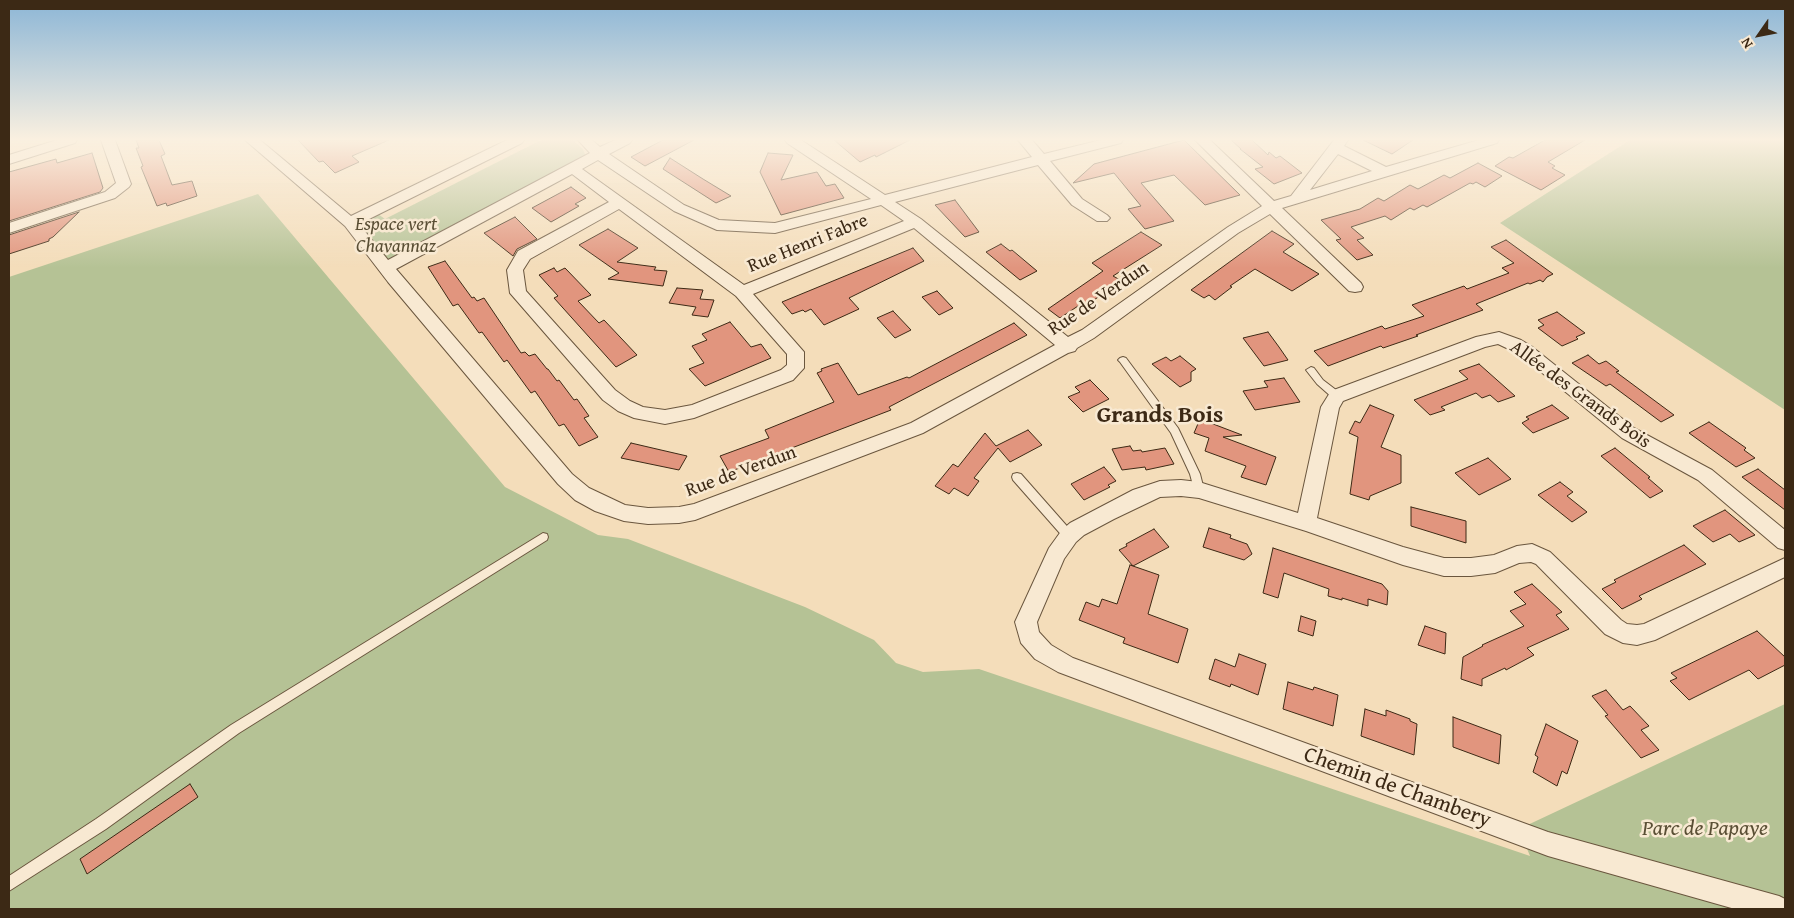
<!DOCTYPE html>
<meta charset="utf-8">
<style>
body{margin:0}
#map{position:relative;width:1794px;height:918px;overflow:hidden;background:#f4ddba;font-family:"Gentium Book Plus",serif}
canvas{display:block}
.frame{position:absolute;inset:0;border:10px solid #3c2915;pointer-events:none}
.north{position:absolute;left:1734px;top:10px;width:50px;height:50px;-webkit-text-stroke:4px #f8e9d2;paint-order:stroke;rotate:237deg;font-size:14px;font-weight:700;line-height:20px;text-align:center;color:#3c2915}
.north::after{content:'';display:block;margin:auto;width:18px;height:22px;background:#3c2915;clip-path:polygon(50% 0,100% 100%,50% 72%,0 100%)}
</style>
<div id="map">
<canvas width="1794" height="918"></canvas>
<div class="frame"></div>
<div class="north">N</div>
</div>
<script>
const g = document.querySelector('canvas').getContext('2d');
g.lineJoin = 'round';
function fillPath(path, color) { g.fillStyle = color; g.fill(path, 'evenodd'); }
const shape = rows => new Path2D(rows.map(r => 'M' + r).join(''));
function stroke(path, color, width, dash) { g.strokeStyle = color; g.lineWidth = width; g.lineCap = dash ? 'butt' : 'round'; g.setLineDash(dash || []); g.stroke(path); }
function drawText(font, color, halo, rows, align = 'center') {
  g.font = font + ' "Gentium Book Plus",serif'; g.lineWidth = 5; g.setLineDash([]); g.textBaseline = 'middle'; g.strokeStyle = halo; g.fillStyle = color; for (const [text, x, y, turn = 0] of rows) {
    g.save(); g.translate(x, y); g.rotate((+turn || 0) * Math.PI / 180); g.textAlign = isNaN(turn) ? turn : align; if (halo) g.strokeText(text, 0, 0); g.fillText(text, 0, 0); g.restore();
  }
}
const green = shape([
 [541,140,573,140,583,149,586,157,389,260,382,256,362,227,366,219,378,214,385,219],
 [1630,140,1785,140,1785,410,1500,223],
 [258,194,505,487,598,535,628,539,805,607,874,640,896,663,923,672,979,669,1530,856,1519,829,1785,704,1785,909,9,909,9,277]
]);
const building = shape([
 [136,140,159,140,165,154,161,156,172,185,192,181,197,196,167,206,166,203,157,206,141,167,143,166,136,148,139,148,136,140],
 [298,140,389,140,352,156,359,162,335,173,323,161,319,162,298,140],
 [663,140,694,140,645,166,631,157,663,140],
 [834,140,910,140,876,157,875,155,860,162,834,140],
 [1184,140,1240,195,1205,205,1174,175,1141,183,1174,221,1145,229,1128,209,1141,206,1114,173,1073,183,1094,164,1184,140],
 [1231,140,1252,140,1268,155,1269,152,1276,158,1280,156,1302,173,1274,184,1255,169,1263,167,1240,149,1241,149,1231,140],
 [1363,140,1413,140,1392,154,1363,140],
 [1545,140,1585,140,1548,162,1555,166,1552,168,1565,175,1541,190,1495,166,1509,157,1513,158,1545,140],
 [92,153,103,188,100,192,9,221,9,172,56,159,57,163,92,153],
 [768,153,793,155,781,180,817,172,826,186,835,184,844,198,781,215,760,172,768,153],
 [670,158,703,179,731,196,716,203,663,169,670,158],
 [1478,163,1502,176,1485,187,1476,182,1473,184,1470,183,1427,207,1423,205,1414,210,1410,208,1391,220,1385,216,1351,227,1364,238,1357,240,1373,255,1357,260,1336,240,1341,239,1321,220,1360,209,1378,198,1384,201,1410,185,1418,189,1444,175,1450,178,1478,163],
 [571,187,586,198,575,204,579,206,551,222,532,208,571,187],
 [955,200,979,232,965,237,935,205,955,200],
 [79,212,53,237,49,239,49,241,9,254,9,235,79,212],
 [515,217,537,239,517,249,513,256,484,233,515,217],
 [608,229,638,248,617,262,656,267,654,270,667,271,663,286,608,279,619,273,579,245,608,229],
 [1272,231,1294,244,1283,252,1319,274,1292,291,1255,269,1230,286,1232,287,1215,300,1209,295,1204,298,1191,290,1272,231],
 [1141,232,1162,245,1113,276,1122,281,1085,306,1081,304,1060,318,1048,309,1103,271,1092,263,1141,232],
 [1506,240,1553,274,1547,277,1543,282,1540,280,1530,284,1528,283,1476,304,1483,310,1416,335,1418,336,1383,348,1381,346,1328,366,1314,351,1382,326,1385,329,1424,316,1412,305,1464,286,1467,289,1509,273,1502,268,1514,263,1491,247,1506,240],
 [1001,244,1010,251,1012,250,1037,271,1020,280,986,252,1001,244],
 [913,248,924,261,849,298,859,309,824,325,811,309,805,312,803,310,792,314,782,302,913,248],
 [445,261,472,298,474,297,477,301,484,298,521,353,525,352,529,356,535,354,547,369,548,369,557,381,559,380,574,400,577,399,589,416,584,418,598,437,579,446,564,424,559,426,535,391,531,393,507,360,504,362,482,332,479,333,458,304,453,306,428,267,445,261],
 [554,268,557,272,565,268,591,295,578,301,599,323,604,320,637,355,616,367,554,298,558,296,539,275,554,268],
 [677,288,703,290,700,299,714,300,708,317,692,315,696,307,669,303,677,288],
 [937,291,953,308,939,315,922,297,937,291],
 [893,311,911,330,895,338,877,318,893,311],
 [1557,312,1585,333,1576,337,1578,339,1562,346,1538,328,1544,325,1538,320,1557,312],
 [730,322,751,347,761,344,771,358,705,386,689,369,704,363,692,346,707,340,702,334,730,322],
 [1014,323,1027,335,889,407,891,410,729,472,720,456,769,438,765,430,834,402,817,373,822,371,821,369,838,363,858,395,907,377,909,378,1014,323],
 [1268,332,1279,347,1288,360,1264,366,1243,338,1268,332],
 [1588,355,1599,364,1606,361,1619,371,1616,372,1674,415,1661,422,1610,384,1606,386,1572,363,1588,355],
 [1180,356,1196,369,1191,372,1191,381,1180,387,1152,364,1166,357,1171,361,1180,356],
 [1479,364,1515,396,1498,402,1490,395,1482,398,1476,393,1441,407,1445,410,1430,415,1414,400,1468,379,1459,371,1479,364],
 [1284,378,1300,402,1255,410,1243,391,1268,387,1264,381,1284,378],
 [1090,380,1109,399,1083,412,1068,397,1080,392,1075,387,1090,380],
 [1370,405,1394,415,1381,447,1401,455,1401,483,1370,496,1369,500,1350,494,1358,437,1349,433,1355,421,1360,423,1370,405],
 [1552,405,1569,418,1533,433,1522,423,1529,419,1526,417,1552,405],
 [1200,419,1242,435,1223,437,1276,457,1266,485,1241,477,1246,466,1205,451,1209,438,1194,433,1200,419],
 [1709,422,1746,448,1744,450,1755,458,1736,467,1689,433,1709,422],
 [1028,430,1042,445,1010,462,998,448,974,478,979,481,968,496,954,488,949,494,935,486,953,464,958,467,985,433,996,446,1028,430],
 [631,443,661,450,687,456,679,470,621,458,631,443],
 [1130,446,1133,451,1141,450,1142,452,1165,448,1174,464,1146,470,1145,467,1122,470,1112,449,1130,446],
 [1615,448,1650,477,1648,478,1663,491,1650,498,1601,456,1615,448],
 [1488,458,1511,479,1479,495,1455,473,1488,458],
 [1104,467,1116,481,1108,485,1110,487,1084,500,1071,484,1104,467],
 [1758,469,1785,490,1785,510,1742,477,1758,469],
 [1560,482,1573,492,1567,496,1587,512,1572,522,1538,495,1560,482],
 [1411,507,1466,521,1466,543,1411,526,1411,507],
 [1725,510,1755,535,1739,542,1730,534,1713,542,1693,526,1725,510],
 [1209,528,1231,535,1230,538,1247,544,1252,554,1244,560,1203,547,1209,528],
 [1154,529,1169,547,1133,566,1119,550,1127,546,1126,544,1154,529],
 [1684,545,1706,564,1639,596,1642,599,1622,609,1602,589,1616,582,1614,580,1684,545],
 [1273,548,1382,584,1388,591,1387,605,1368,599,1368,606,1342,598,1342,600,1328,596,1329,589,1284,573,1278,598,1263,593,1273,548],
 [1130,565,1159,575,1148,614,1188,629,1178,663,1123,643,1125,638,1079,620,1086,602,1099,607,1102,599,1117,604,1130,565],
 [1532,584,1562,612,1556,615,1569,629,1527,648,1534,655,1506,670,1505,668,1482,679,1482,686,1461,679,1463,657,1483,646,1482,645,1524,626,1510,611,1526,604,1514,592,1532,584],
 [1301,616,1316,621,1313,636,1298,631,1301,616],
 [1425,626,1446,633,1445,654,1418,645,1425,626],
 [1757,631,1785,657,1785,665,1758,679,1749,670,1689,700,1670,681,1677,678,1671,673,1757,631],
 [1239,654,1266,664,1258,695,1231,684,1230,687,1209,679,1215,659,1235,667,1239,654],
 [1288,682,1313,690,1314,687,1338,695,1333,726,1283,709,1288,682],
 [1606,690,1623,710,1630,706,1649,726,1641,730,1659,750,1641,758,1605,716,1608,715,1592,696,1606,690],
 [1365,709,1386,716,1386,710,1410,719,1410,721,1417,724,1414,755,1361,736,1365,709],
 [1453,717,1501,735,1499,764,1453,747,1453,717],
 [1546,724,1578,741,1567,774,1562,771,1557,786,1533,772,1538,757,1535,755,1546,724],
 [190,784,198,797,87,874,80,859,190,784]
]);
const service = shape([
 [1123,357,1126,358,1178,428,1200,474,1204,490,1203,493,1195,493,1190,474,1171,433,1120,362,1118,360,1120,358,1123,357],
 [1311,367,1314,368,1323,380,1340,393,1342,396,1340,399,1334,399,1317,384,1306,370,1311,367],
 [1017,473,1021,474,1073,533,1074,536,1073,539,1069,540,1065,539,1013,480,1012,477,1013,474,1017,473],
 [543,533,547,534,548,537,547,540,239,733,106,829,9,891,9,876,96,819,231,725,543,533]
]);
const minor = shape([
 [57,140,77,140,75,143,9,164,9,155,57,140],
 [101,140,115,140,131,184,129,187,115,198,9,233,9,223,105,192,116,183,101,140],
 [245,140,260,140,351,216,507,140,524,140,522,143,359,224,388,260,590,153,578,140,592,140,600,147,615,140,632,140,630,143,609,154,684,205,719,220,775,223,871,199,787,143,785,140,801,140,885,195,1032,157,1018,140,1032,140,1044,154,1101,140,1123,140,1121,143,1050,161,1082,199,1107,215,1110,218,1107,221,1097,221,1072,205,1038,165,895,202,921,219,1068,337,1082,330,1228,227,1262,206,1195,140,1210,140,1274,201,1291,196,1334,140,1348,140,1344,146,1386,167,1479,140,1499,140,1497,143,1282,208,1361,283,1363,287,1361,291,1355,292,1349,291,1270,214,1238,233,1094,338,1077,348,1075,351,1068,353,923,433,695,520,679,523,648,524,624,521,595,511,575,500,558,484,388,282,345,226,245,140],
 [1338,154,1372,171,1310,190,1338,154],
 [598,160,674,211,717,230,775,233,881,205,904,221,744,285,582,169,598,160],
 [572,174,609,202,518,251,507,270,510,293,603,400,618,411,634,418,665,424,694,418,793,380,804,368,804,352,753,294,914,228,1055,345,911,423,694,504,679,507,648,508,625,505,589,488,572,474,396,269,572,174],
 [619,209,736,296,787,354,787,365,781,370,692,405,665,410,643,407,630,401,615,390,526,291,523,270,530,259,619,209],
 [1499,332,1521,340,1531,346,1634,428,1712,470,1785,530,1785,550,1778,548,1698,480,1622,438,1519,354,1498,344,1485,347,1343,401,1339,408,1317,518,1403,547,1444,558,1471,558,1494,555,1517,546,1532,544,1550,552,1621,620,1627,624,1637,625,1644,624,1785,558,1785,577,1655,640,1637,645,1623,643,1605,634,1536,564,1531,562,1519,563,1495,573,1471,576,1444,576,1403,565,1306,531,1199,498,1181,496,1160,497,1114,519,1084,535,1076,542,1064,559,1037,622,1039,632,1051,645,1073,658,1548,832,1779,896,1785,899,1785,909,1735,909,1548,856,1058,672,1035,659,1021,643,1015,622,1049,548,1062,530,1070,523,1133,490,1160,481,1181,480,1199,482,1298,513,1321,407,1331,391,1476,337,1499,332]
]);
const parkNames = [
 ["Espace vert",396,225],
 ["Chavannaz",396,247]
];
const streetNames = [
 ["Rue Henri Fabre",808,244,-22],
 ["Rue de Verdun",1099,299,-34],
 ["Allée des Grands Bois",1580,395,36],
 ["Rue de Verdun",741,472,-20]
];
const nearStreetnames = [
 ["Chemin de Chambery",1397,788,20]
];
const nearParknames = [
 ["Parc de Papaye",1705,829]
];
const districtNames = [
 ["Grands Bois",1160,416]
];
fillPath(green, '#b5c295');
fillPath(building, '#e1957e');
stroke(building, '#3c2915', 1);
stroke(service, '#6a563e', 2);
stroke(minor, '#6a563e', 2);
fillPath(service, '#f8e9d2');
fillPath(minor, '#f8e9d2');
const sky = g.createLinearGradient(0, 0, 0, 268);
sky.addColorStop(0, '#8cb6d6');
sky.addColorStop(0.52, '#faf0e0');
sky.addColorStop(1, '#faf0e000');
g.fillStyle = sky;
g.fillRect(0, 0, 1794, 268);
drawText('italic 19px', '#5a4f35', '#f8e9d2', parkNames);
drawText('19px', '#3c2915', '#f8e9d2', streetNames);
drawText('22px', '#3c2915', '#f8e9d2', nearStreetnames);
drawText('italic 22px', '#5a4f35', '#f8e9d2', nearParknames);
drawText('bold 24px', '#3c2915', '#f8e9d2', districtNames);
</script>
